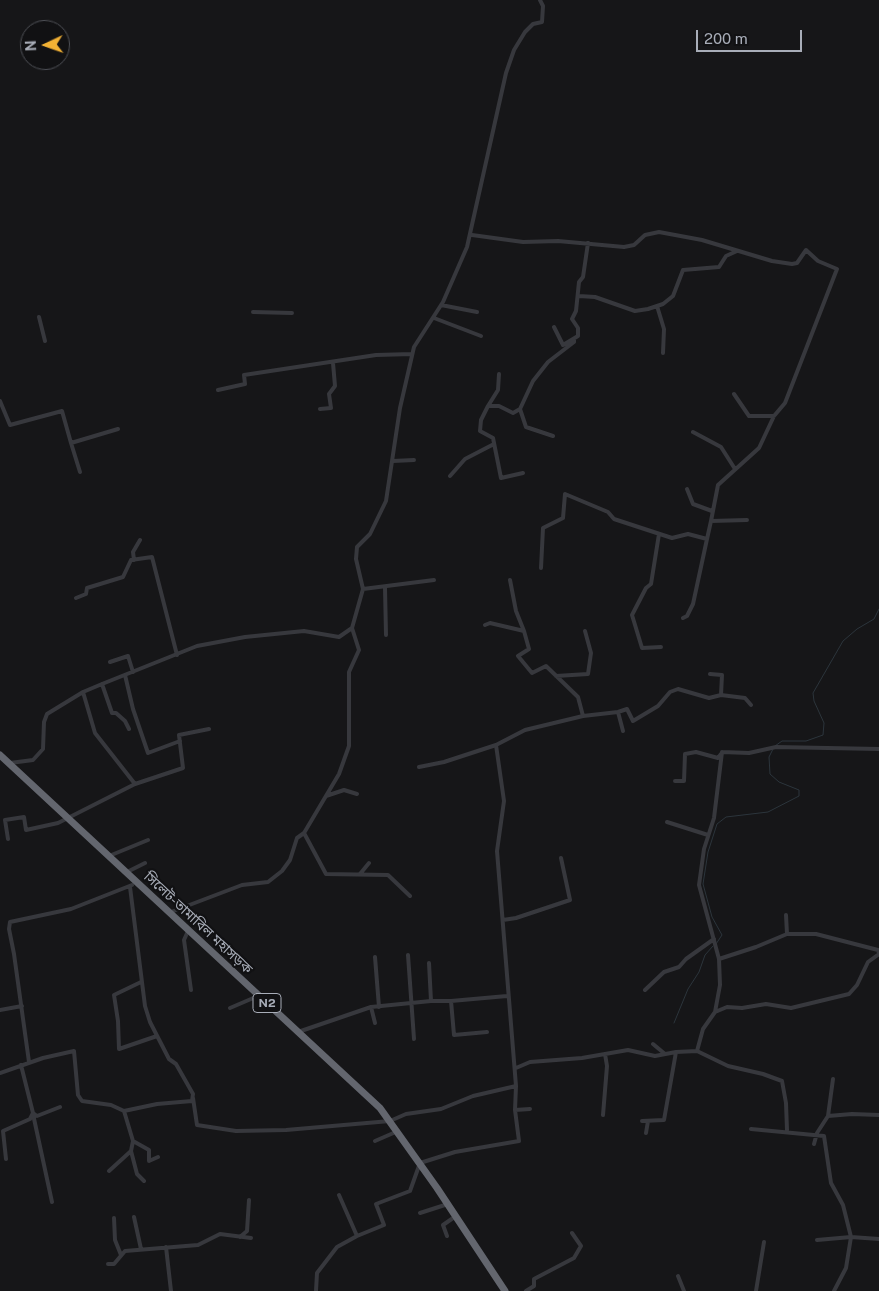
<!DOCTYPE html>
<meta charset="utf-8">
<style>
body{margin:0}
#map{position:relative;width:879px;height:1291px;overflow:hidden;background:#161618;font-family:"Public Sans",sans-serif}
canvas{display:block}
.north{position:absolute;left:20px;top:20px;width:50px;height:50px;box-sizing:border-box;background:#111113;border:1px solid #4d4f55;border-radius:50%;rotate:267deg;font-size:14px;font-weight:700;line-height:20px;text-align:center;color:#a8adb8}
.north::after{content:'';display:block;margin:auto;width:18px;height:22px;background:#f2b134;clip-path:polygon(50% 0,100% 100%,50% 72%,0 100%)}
.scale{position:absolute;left:696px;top:30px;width:106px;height:22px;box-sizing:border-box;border:2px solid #a8adb8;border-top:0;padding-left:6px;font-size:15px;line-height:18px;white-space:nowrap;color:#a8adb8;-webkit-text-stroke:4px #111113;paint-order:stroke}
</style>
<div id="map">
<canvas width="879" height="1291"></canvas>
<div class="north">N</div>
<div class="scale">200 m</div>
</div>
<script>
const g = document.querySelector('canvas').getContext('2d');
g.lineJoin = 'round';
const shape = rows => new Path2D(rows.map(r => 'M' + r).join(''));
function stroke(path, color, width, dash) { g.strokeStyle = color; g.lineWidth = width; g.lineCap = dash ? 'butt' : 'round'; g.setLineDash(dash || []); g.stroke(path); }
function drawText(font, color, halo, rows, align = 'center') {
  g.font = font + ' "Public Sans","Noto Sans Bengali",sans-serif'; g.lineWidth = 4.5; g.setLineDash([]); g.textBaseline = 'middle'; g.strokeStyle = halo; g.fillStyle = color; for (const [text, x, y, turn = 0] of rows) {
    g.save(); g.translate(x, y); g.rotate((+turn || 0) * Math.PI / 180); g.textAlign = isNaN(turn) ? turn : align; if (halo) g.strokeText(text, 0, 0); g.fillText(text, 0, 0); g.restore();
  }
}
const stream = shape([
 [775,746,782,741,806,741,823,735,824,723,814,701,813,693,843,641,857,629,874,619,879,609],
 [716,944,722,935,712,917,703,884,708,852,717,824,726,817,768,812,799,796,799,790,779,782,770,774,769,757,773,749],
 [674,1023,688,989,699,972,705,955,713,946]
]);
const street = shape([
 [472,235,523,242,558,241,624,247,634,245,645,235,659,232,702,240,772,261,792,264,797,263,806,250,818,261,837,269,785,403,774,416,759,448,718,485,711,521,747,520],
 [579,296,595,297,635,311,648,309,663,304,673,296,683,270,719,267,726,256,737,251],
 [441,305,477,312],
 [657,306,664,329,663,353],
 [253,312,292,313],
 [39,317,45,341],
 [434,318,481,336],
 [554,327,563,345,578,336,578,328,572,319,576,311,579,282,583,277,588,243],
 [499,374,498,390,488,406,499,406,513,413,520,409,533,381,548,362,574,342,574,339],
 [218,390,245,384,244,375,376,355,412,354],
 [734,394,749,416,774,416],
 [0,401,10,425,62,411,71,443,118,429],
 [488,406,481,420,480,431,493,438,501,478,523,473],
 [320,409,331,408,329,394,335,386,333,363],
 [520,409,526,427,553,436],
 [693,432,721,447,735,469],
 [71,443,80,472],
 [393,461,414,460],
 [450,476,465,459,494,444],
 [687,489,693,504,712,511],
 [659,534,651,584,646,588,632,615,642,648,661,647],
 [134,560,133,552,140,540],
 [541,568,543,528,563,518,565,494,608,512,614,519,672,538,688,534,707,539,711,521],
 [510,580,516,611,524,631],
 [385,588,386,635],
 [363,589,434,580],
 [76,598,86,594,87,588,123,577,131,560,152,557,177,655],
 [683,618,687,616,693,604,707,539],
 [485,625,490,623,524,631,529,649,518,656,532,673,546,666,578,697,583,716,618,712,627,709,633,721,658,706,670,692,678,689,709,698,721,695,745,698,751,705],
 [110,662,128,656,133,672],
 [710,674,722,675,721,695],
 [125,675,133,709,148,753,180,741],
 [556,676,588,674,591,653,585,631],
 [102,684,112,713,116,713,125,721,129,729],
 [83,692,95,733,135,784],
 [618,712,623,731],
 [722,752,749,753,776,747,879,749],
 [10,763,33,760,43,749,44,722,47,714,83,692,102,684,197,646,245,637,304,631,339,637,352,628],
 [419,767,444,762,496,745,525,730,583,716],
 [675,781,684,781,685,754,696,752,718,758,721,754],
 [326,796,344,790,357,794],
 [667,822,708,835],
 [304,833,326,874,388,875,410,896],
 [8,839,5,820,24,817,26,830,58,823,135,784,183,768,179,735,209,729],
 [109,856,148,840],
 [127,872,145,863],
 [360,874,369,863],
 [171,912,242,885,268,882,282,871,290,860,297,838,304,833,339,774,349,746,349,672,359,650,352,628,363,589,356,559,357,547,370,534,386,501,400,408,414,347,443,302,467,247,506,73,514,50,525,32,533,24,542,22,543,6,540,0],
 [786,915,787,934],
 [503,920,516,918,570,900,561,858],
 [188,931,184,940,191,990],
 [408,955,414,1039],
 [375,957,379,1007],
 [719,959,699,885,704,849,714,818,722,752],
 [141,982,114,995,118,1021,119,1049,157,1036],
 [645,990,664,972,679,967,686,959,714,939],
 [431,1001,451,1001,454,1035,487,1032],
 [451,1001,507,996],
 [371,1007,431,1001,429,963],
 [230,1008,258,996],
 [0,1010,22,1006],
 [715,1012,727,1007,742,1008,766,1004,791,1008,849,994,857,985,868,962,879,954],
 [298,1032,371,1007,375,1023],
 [653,1044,665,1054],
 [697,1051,703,1029,715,1012,720,985,719,959,756,947,787,934,816,934,878,950,879,953],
 [29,1062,14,954,9,929,10,922,71,909,132,885],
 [516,1068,530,1062,582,1058,628,1050,655,1056,676,1052,697,1051,728,1066,763,1074,782,1081,786,1103,787,1130],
 [0,1073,43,1058,74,1051,78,1095,82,1101,111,1105,124,1111,157,1104,192,1101,193,1094,176,1064,169,1059,150,1022,145,1006,130,887],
 [833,1079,828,1116,852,1114,879,1115],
 [516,1086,515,1110,530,1109],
 [193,1098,197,1125,236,1131,286,1130,390,1121,406,1114,441,1109,473,1096,516,1086,497,851,504,801,496,745],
 [124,1111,133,1141],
 [33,1113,37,1116,60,1107],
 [33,1114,52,1202],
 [603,1115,607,1066,605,1054],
 [642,1121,664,1120,676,1052],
 [751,1129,824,1136,831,1183,843,1205,851,1237,817,1240],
 [646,1133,648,1121],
 [375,1141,398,1131],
 [814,1144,817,1133,828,1116],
 [6,1159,3,1131,30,1119,33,1113,21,1065],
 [109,1171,131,1151],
 [144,1181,137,1174,131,1151,133,1141,149,1150,149,1161,158,1157],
 [420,1213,448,1204],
 [134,1217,141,1249],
 [114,1218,115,1240,121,1255],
 [357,1236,384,1225,376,1204,410,1191,420,1163,455,1152,519,1141,515,1110],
 [447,1236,443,1225,456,1216],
 [240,1237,247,1231,249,1200],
 [166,1247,171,1291],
 [108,1264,114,1264,125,1251,198,1245,220,1234,251,1238],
 [678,1276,684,1291],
 [316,1291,317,1273,337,1247,357,1236,339,1195],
 [526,1291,534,1286,534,1279,574,1258,581,1246,572,1233],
 [756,1291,764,1242],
 [834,1291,846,1268,851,1237,879,1239]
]);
const highway = shape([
 [0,755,380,1108,437,1188,505,1291]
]);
const shields = [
 [267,1003,28]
];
const shieldNames = [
 ["N2",267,1003]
];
const streetNames = [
 ["সিলেট-তামাবিল মহাসড়ক",198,923,43]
];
stroke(stream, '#2c353c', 1);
stroke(street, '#37383d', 4);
stroke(highway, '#63666e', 7);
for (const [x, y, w] of shields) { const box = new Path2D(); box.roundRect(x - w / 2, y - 9.5, w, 19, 4); g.fillStyle = '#111113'; g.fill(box); stroke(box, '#a8adb8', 1); }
drawText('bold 12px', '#a8adb8', null, shieldNames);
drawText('14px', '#a8adb8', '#111113', streetNames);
</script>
